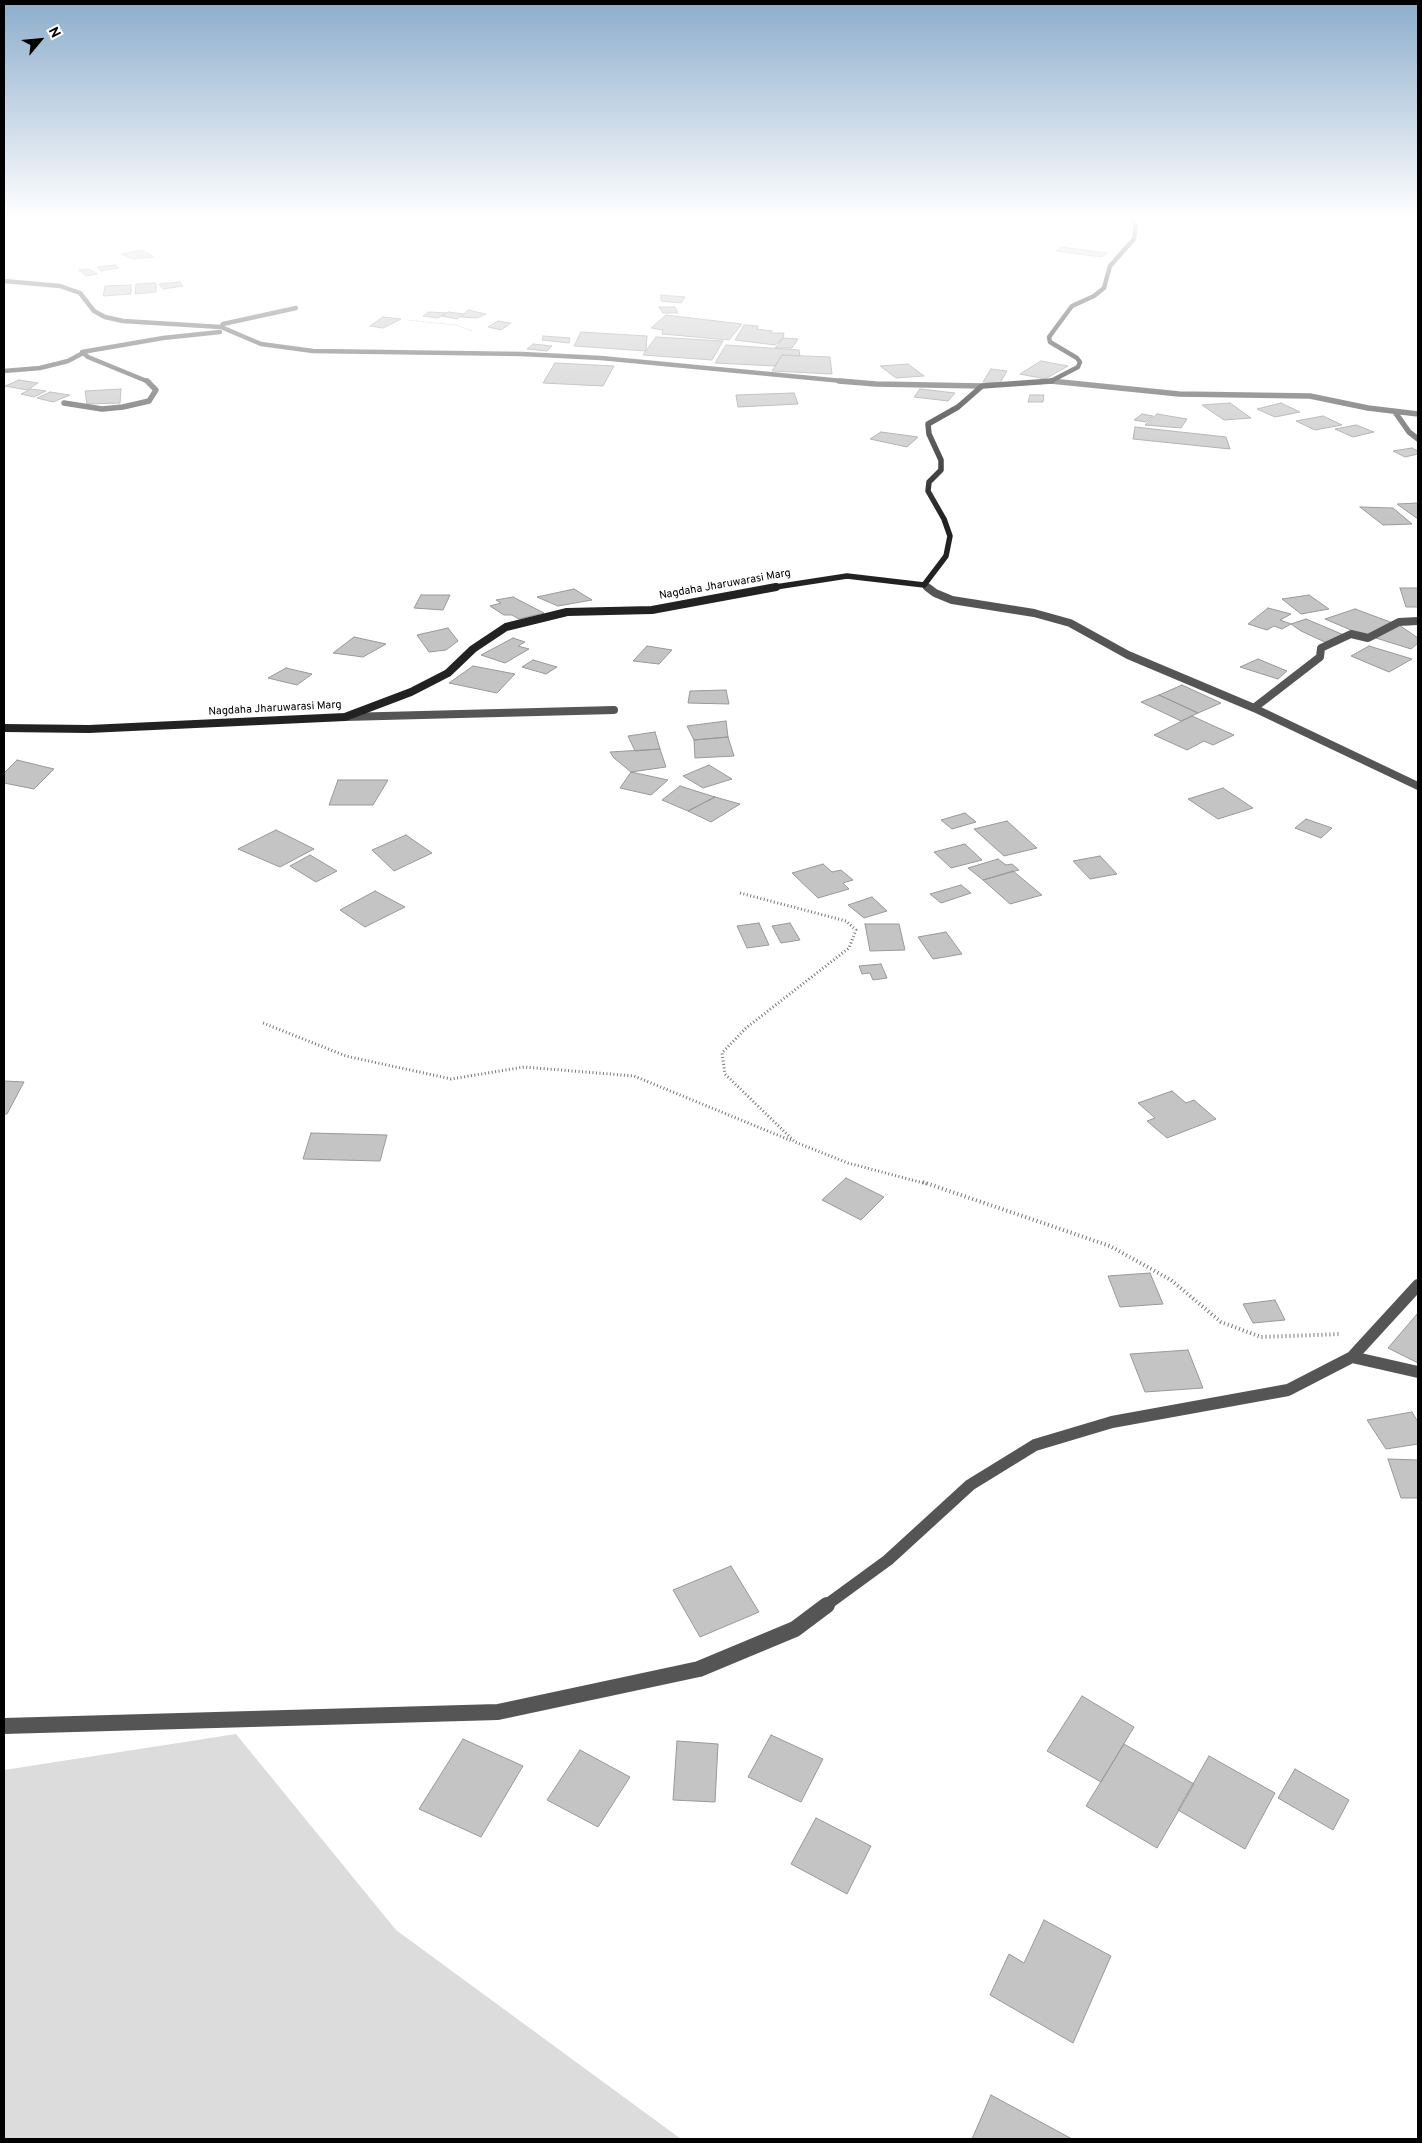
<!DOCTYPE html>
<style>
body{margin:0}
#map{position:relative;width:1422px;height:2143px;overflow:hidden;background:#fff;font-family:Overpass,sans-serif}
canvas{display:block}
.frame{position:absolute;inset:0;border:5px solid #000;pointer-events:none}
.north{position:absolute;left:15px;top:15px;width:50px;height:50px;-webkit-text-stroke:4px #fff;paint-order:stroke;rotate:62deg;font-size:14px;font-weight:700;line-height:20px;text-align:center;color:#000}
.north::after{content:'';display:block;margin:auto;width:18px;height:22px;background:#000;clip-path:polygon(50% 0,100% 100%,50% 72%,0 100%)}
</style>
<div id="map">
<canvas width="1422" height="2143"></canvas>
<div class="frame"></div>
<div class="north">N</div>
</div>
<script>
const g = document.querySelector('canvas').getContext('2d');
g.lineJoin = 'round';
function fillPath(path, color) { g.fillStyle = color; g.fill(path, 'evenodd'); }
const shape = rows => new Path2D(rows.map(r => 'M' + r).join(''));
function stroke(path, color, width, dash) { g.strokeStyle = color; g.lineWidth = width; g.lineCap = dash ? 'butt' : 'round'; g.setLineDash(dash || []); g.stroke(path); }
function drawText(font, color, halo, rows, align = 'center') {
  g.font = font + ' Overpass,sans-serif'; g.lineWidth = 4; g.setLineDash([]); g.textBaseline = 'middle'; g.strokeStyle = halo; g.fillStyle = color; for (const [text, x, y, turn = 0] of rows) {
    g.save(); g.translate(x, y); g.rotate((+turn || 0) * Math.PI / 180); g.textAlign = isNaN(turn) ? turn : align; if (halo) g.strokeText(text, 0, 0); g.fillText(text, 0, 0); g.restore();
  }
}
const green = shape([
 [236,1734,396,1930,681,2139,4,2139,4,1770]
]);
const building = shape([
 [1061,247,1107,253,1102,257,1056,251,1061,247],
 [142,250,154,257,133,259,122,254,142,250],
 [115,265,119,268,101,271,97,267,115,265],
 [89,269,97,274,86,276,79,270,89,269],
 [180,282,183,286,163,289,159,284,180,282],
 [156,283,156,292,135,294,136,284,156,283],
 [131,285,131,294,103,296,105,286,131,285],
 [661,295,685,297,681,303,661,301,661,295],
 [659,307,675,307,678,313,663,313,659,307],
 [468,310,486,314,477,318,461,317,468,310],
 [429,312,447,313,438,318,423,316,429,312],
 [448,312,464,314,457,319,442,316,448,312],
 [666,315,742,324,729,340,662,334,663,330,651,328,666,315],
 [383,317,401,319,383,328,370,326,383,317],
 [498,321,511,323,501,330,488,327,498,321],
 [744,325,758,326,757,329,772,331,771,333,784,333,783,338,775,345,735,340,744,325],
 [581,332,647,336,646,351,574,346,581,332],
 [543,336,570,338,569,343,542,340,543,336],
 [656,337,723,341,712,360,643,355,656,337],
 [783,338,798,339,792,348,775,348,783,338],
 [533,344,552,346,547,351,527,349,533,344],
 [726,345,799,350,800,356,782,355,775,366,715,363,726,345],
 [782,355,830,357,832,374,772,371,782,355],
 [1041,361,1068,366,1045,379,1020,374,1041,361],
 [555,363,614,366,603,386,543,383,555,363],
 [908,364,924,376,896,378,880,366,908,364],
 [991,369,1007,371,1000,383,983,382,991,369],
 [19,380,38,383,27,390,5,386,19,380],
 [31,389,46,391,34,397,21,394,31,389],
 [121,389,120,403,87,404,85,391,121,389],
 [920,389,955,393,948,401,914,397,920,389],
 [50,392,70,395,53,402,37,398,50,392],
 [794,393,798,404,738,407,736,395,794,393],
 [1030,395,1044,395,1043,402,1028,402,1030,395],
 [1230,403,1251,418,1224,420,1202,405,1230,403],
 [1281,403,1300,412,1275,417,1257,409,1281,403],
 [1142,414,1153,416,1146,422,1134,420,1142,414],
 [1157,414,1187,419,1181,428,1145,425,1157,414],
 [1323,416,1342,425,1315,430,1296,421,1323,416],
 [1356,425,1374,432,1353,437,1335,429,1356,425],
 [1135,427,1226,437,1230,449,1133,439,1135,427],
 [881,432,918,437,907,447,870,439,881,432],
 [1412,448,1418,451,1418,454,1405,457,1393,451,1412,448],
 [1418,503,1418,519,1397,504,1418,503],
 [1360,507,1393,508,1412,524,1383,525,1360,507],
 [1400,588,1418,588,1418,607,1406,607,1400,588],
 [574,589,592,600,558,606,537,597,574,589],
 [421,595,450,595,443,610,414,608,421,595],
 [1309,595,1329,609,1301,614,1282,599,1309,595],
 [513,597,544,613,519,619,512,615,504,615,490,606,501,603,496,600,513,597],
 [1268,608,1291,614,1280,620,1291,624,1282,629,1274,626,1267,630,1248,624,1268,608],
 [1355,609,1393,623,1365,636,1325,619,1355,609],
 [1306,619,1344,635,1327,643,1301,631,1291,624,1306,619],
 [1399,625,1418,638,1418,643,1411,649,1376,638,1399,625],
 [448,628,458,641,446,650,429,652,417,635,448,628],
 [354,637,386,644,363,657,333,653,354,637],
 [513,638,525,642,518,646,529,649,505,663,481,655,513,638],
 [647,646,672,650,659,664,633,661,647,646],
 [1369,646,1412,659,1389,672,1351,656,1369,646],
 [1258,659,1287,671,1278,679,1240,667,1258,659],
 [533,660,557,667,546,674,522,667,533,660],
 [473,666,515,674,497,693,449,683,473,666],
 [286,668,312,674,297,685,268,678,286,668],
 [1182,685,1221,703,1198,713,1159,695,1182,685],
 [726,690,729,704,688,703,690,691,726,690],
 [1159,695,1198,713,1181,721,1141,702,1159,695],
 [1192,716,1216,727,1234,735,1213,745,1204,741,1187,750,1154,735,1192,716],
 [726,721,728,737,694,740,687,726,726,721],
 [655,732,660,749,635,751,628,736,655,732],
 [728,737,734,756,695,758,694,740,728,737],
 [660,749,666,767,631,772,614,758,610,752,660,749],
 [17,760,54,769,34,789,4,783,4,773,17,760],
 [709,765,732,779,703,788,683,776,709,765],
 [631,772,668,780,651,795,620,788,631,772],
 [338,780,388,780,373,805,329,805,338,780],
 [680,786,715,797,688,811,662,800,680,786],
 [1223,788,1253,808,1218,819,1188,799,1223,788],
 [715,797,740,804,711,822,688,811,715,797],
 [965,813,976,822,952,829,941,820,965,813],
 [1306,819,1332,828,1321,838,1295,828,1306,819],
 [1007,821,1037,848,1004,856,974,829,1007,821],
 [276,830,314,849,280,867,238,849,276,830],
 [406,835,432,853,394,871,372,850,406,835],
 [965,844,982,860,951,868,934,852,965,844],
 [310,855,337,871,316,882,290,866,310,855],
 [1100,856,1117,874,1090,879,1073,861,1100,856],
 [998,859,1006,865,1012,864,1019,870,983,880,968,868,998,859],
 [823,864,832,872,841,870,853,880,843,883,849,889,818,898,792,873,823,864],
 [1013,871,1042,895,1010,904,983,880,1013,871],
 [961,885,971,893,941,903,930,894,961,885],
 [375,891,405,907,365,927,340,910,375,891],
 [872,897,887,911,864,918,848,905,872,897],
 [759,923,769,945,747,948,737,926,759,923],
 [790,923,800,940,781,943,772,926,790,923],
 [865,924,899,924,905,950,870,951,865,924],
 [946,932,962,954,933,959,918,937,946,932],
 [881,964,887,978,873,980,870,973,862,974,859,966,881,964],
 [4,1081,24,1082,7,1114,4,1114,4,1081],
 [1172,1091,1186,1103,1194,1100,1216,1119,1167,1138,1147,1121,1155,1118,1138,1103,1172,1091],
 [311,1133,387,1135,380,1161,303,1159,311,1133],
 [846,1178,884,1197,861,1220,822,1200,846,1178],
 [1150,1273,1163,1304,1120,1307,1108,1276,1150,1273],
 [1275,1300,1285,1320,1253,1323,1243,1304,1275,1300],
 [1418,1313,1418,1363,1388,1348,1418,1313],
 [1188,1350,1203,1388,1145,1392,1130,1354,1188,1350],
 [1412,1412,1418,1422,1418,1444,1386,1449,1367,1420,1412,1412],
 [1388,1459,1418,1460,1418,1498,1401,1498,1388,1459],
 [731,1566,759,1612,700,1637,673,1590,731,1566],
 [1082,1696,1134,1727,1101,1782,1047,1751,1082,1696],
 [771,1735,823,1759,801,1802,748,1777,771,1735],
 [463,1739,523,1766,481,1837,419,1809,463,1739],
 [677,1741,718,1744,715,1802,673,1800,677,1741],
 [1124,1744,1194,1784,1157,1848,1086,1806,1124,1744],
 [580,1750,630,1777,598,1827,547,1800,580,1750],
 [1209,1756,1275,1793,1245,1849,1178,1810,1209,1756],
 [1295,1769,1349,1800,1333,1830,1278,1798,1295,1769],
 [816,1818,871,1846,847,1894,791,1864,816,1818],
 [1044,1920,1111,1956,1073,2043,990,1995,1009,1954,1024,1963,1044,1920],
 [991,2095,1072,2139,972,2139,991,2095]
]);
const pathFar2 = shape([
 [407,320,456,325,472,331]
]);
const pathFar1 = shape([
 [740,893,846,921,856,930,849,948,746,1028,722,1053,725,1074,795,1142,848,1163,927,1184],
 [263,1023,346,1056,451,1079,524,1067,634,1076,792,1141]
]);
const path = shape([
 [923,1182,1110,1246,1171,1280,1221,1322,1261,1337,1341,1334]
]);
const streetFar4 = shape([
 [4,281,60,286,80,293,94,311,105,317,123,321,221,327,261,344,313,351,522,354,601,358,853,382],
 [221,327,223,324,296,308],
 [4,371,40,368,68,361,83,353],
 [1051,381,1058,382],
 [149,382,88,357,82,352,163,338,220,332]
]);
const streetFar3 = shape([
 [839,381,876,384,982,386],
 [1051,381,1179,394,1310,396,1368,408,1418,414],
 [64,403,102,409,123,407,149,401,156,390,147,381],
 [1395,412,1409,432,1418,439],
 [924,585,929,588]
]);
const streetFar2 = shape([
 [927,587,935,593,952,600,1034,613,1070,623,1128,655,1254,708,1418,786],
 [1254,708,1320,657,1321,648,1351,634,1368,638,1399,622,1418,621],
 [345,717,614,710]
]);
const streetFar1 = shape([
 [1352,1357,1418,1372],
 [825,1606,888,1560,970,1485,1035,1445,1112,1422,1288,1390,1352,1357,1418,1285]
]);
const street = shape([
 [4,1726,498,1712,699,1669,795,1629,827,1605]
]);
const secondaryFar2 = shape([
 [1040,382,1051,381,1078,367,1080,362,1077,358,1050,342,1049,337,1072,306,1094,296,1104,288,1110,266,1134,239,1136,226,1131,219]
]);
const secondaryFar1 = shape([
 [769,588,847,576,924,585,946,556,950,536,944,519,928,491,929,482,941,470,941,460,929,434,928,424,958,407,982,386,1052,381]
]);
const secondary = shape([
 [4,728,89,729,345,717,411,692,448,673,473,649,506,627,567,612,652,610,776,587]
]);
const farStreetnames = [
 ["Nagdaha Jharuwarasi Marg",725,585,-10],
 ["Nagdaha Jharuwarasi Marg",275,709,-3]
];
fillPath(green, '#dcdcdc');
fillPath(building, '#c4c4c4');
stroke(building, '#999', 1);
stroke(pathFar2, '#777', 1, [0.5, 1]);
stroke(pathFar1, '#777', 3, [1, 2.5]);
stroke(path, '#777', 4, [1, 3]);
stroke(streetFar4, '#555', 4.5);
stroke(streetFar3, '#555', 5.5);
stroke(streetFar2, '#555', 8);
stroke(streetFar1, '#555', 12);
stroke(street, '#555', 16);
stroke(secondaryFar2, '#222', 4.5);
stroke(secondaryFar1, '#222', 5.5);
stroke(secondary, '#222', 8);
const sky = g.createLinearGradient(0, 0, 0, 519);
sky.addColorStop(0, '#8cadcc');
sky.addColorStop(0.42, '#fff');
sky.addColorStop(1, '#ffffff00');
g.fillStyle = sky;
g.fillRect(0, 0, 1422, 519);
drawText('11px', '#000', '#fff', farStreetnames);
</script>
